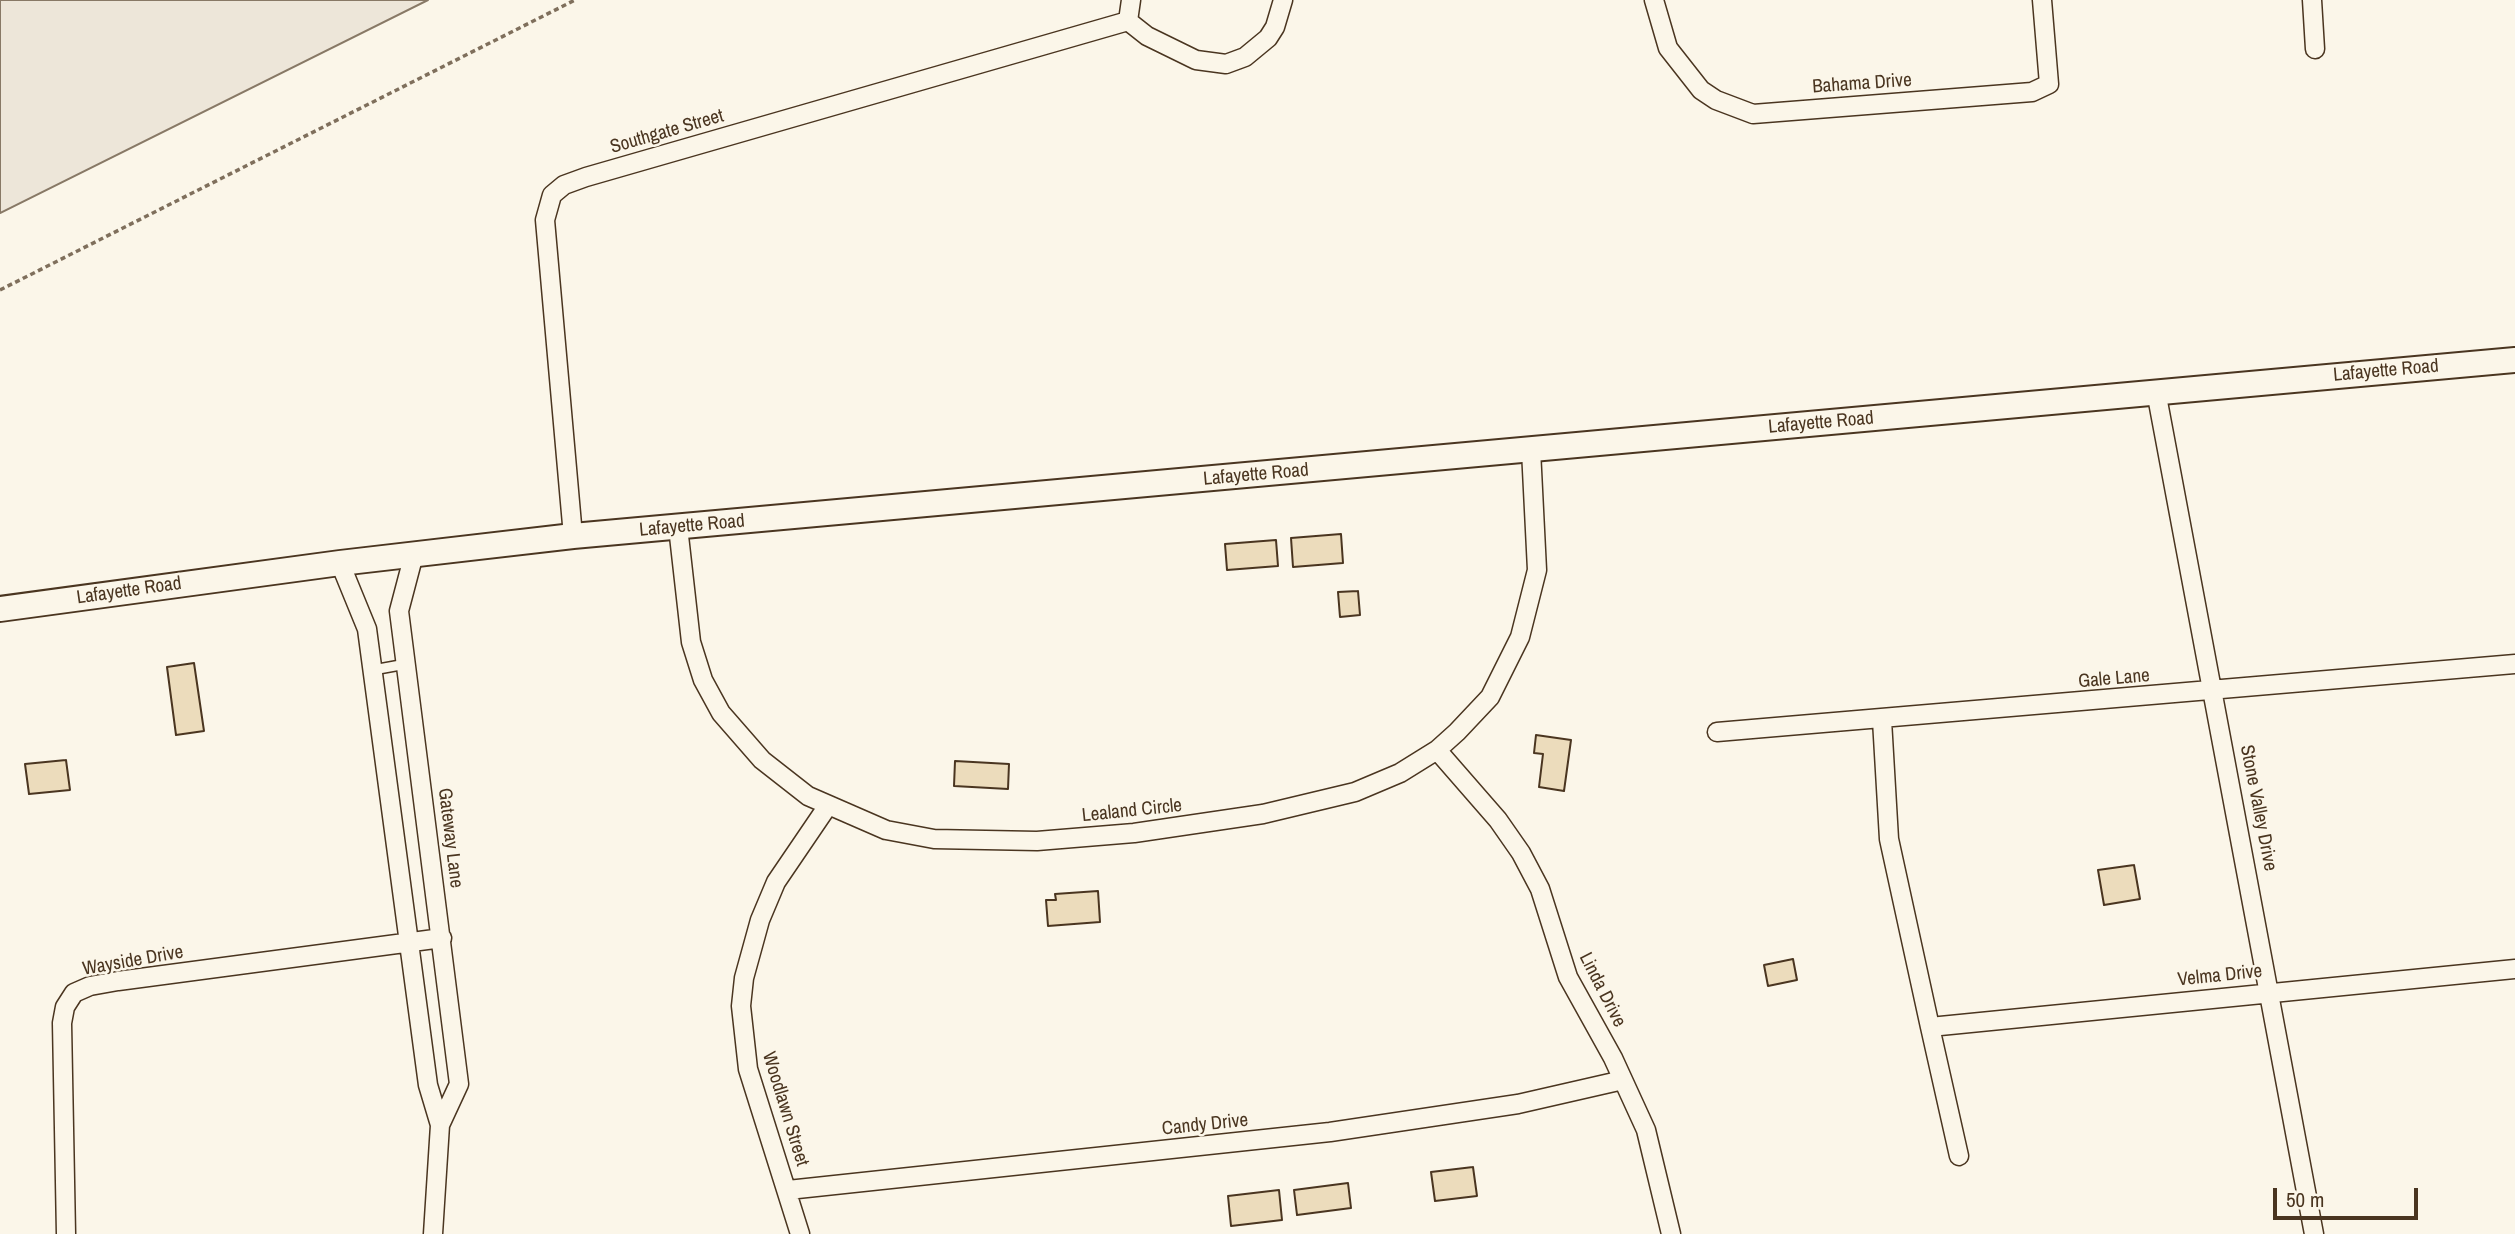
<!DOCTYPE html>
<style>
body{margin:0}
#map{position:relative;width:2515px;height:1234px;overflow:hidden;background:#fbf6e9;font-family:"Archivo Narrow",sans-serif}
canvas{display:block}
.scale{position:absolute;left:2273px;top:1188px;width:145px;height:32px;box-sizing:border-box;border:4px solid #4a3520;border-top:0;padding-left:9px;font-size:21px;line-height:24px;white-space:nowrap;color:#4a3520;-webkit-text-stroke:5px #fbf6e9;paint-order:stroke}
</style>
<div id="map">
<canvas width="2515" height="1234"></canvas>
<div class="scale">50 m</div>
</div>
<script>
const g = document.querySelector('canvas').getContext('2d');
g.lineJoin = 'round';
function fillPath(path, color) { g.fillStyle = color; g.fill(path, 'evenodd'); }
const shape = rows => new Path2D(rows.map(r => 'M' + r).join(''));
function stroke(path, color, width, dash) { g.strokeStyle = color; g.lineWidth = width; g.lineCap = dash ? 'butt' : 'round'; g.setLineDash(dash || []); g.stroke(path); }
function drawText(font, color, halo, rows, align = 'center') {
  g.font = font + ' "Archivo Narrow",sans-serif'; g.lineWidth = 5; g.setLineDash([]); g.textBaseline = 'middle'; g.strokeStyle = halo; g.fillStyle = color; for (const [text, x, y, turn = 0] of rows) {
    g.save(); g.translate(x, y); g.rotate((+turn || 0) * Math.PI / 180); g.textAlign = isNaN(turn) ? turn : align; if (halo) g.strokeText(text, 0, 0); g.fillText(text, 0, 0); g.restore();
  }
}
const green = shape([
 [0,0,428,0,0,213,0,0]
]);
const building = shape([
 [1341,534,1343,563,1293,567,1291,538,1341,534],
 [1276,540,1278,566,1227,570,1225,544,1276,540],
 [1358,591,1360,615,1340,617,1338,592,1358,591],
 [194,663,204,731,176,735,167,667,194,663],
 [1536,735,1571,740,1564,791,1539,787,1543,754,1534,753,1536,735],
 [66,760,70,790,29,794,25,764,66,760],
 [955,761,1009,764,1008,789,954,786,955,761],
 [2134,865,2140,899,2104,905,2098,870,2134,865],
 [1098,891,1100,922,1048,926,1046,900,1056,900,1055,894,1098,891],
 [1793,959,1797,980,1768,986,1764,965,1793,959],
 [1473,1167,1477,1196,1435,1201,1431,1172,1473,1167],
 [1348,1183,1351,1208,1297,1215,1294,1190,1348,1183],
 [1279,1190,1282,1220,1231,1226,1228,1196,1279,1190]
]);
const path = shape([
 [0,290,575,0]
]);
const service = shape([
 [373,670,406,664]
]);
const minor = shape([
 [1131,0,1128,21,1147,36,1196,60,1226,64,1245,57,1268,38,1275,27,1283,0],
 [1654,0,1668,48,1701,90,1716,100,1753,114,2032,92,2049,84,2042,0],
 [2312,0,2315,49],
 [2156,391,2314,1234],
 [678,527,691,642,703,680,721,713,762,760,808,796,886,830,934,839,1037,841,1134,833,1263,814,1355,792,1400,773,1437,750,1457,732,1490,697,1520,637,1537,570,1531,450],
 [573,536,545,220,552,195,564,185,586,177,1128,21],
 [414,554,399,611,459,1084,440,1125],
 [340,563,367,629,428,1085,440,1125,433,1234],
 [1882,720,1889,839,1930,1027,2515,969],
 [1717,732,2515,664],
 [1437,750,1498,820,1521,853,1540,889,1568,977,1613,1058,1646,1130,1671,1234],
 [1930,1027,1959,1156],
 [788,1190,1330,1132,1518,1104,1623,1080],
 [66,1234,62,1023,65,1007,74,993,90,986,118,981,442,938],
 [800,1234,748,1069,741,1006,744,978,760,920,776,882,827,807]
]);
const secondary = shape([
 [0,609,340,563,573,536,2515,360]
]);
const streetNames = [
 ["Bahama Drive",1862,84,-4],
 ["Southgate Street",667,132,-16],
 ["Lafayette Road",2386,371,-5],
 ["Lafayette Road",1821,423,-5],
 ["Lafayette Road",1256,475,-5],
 ["Lafayette Road",692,526,-5],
 ["Lafayette Road",129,591,-8],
 ["Gale Lane",2114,679,-5],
 ["Stone Valley Drive",2258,808,79],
 ["Lealand Circle",1132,811,-6],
 ["Gateway Lane",450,838,83],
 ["Wayside Drive",133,961,-10],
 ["Velma Drive",2220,976,-6],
 ["Linda Drive",1602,990,63],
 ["Woodlawn Street",785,1109,73],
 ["Candy Drive",1205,1125,-6]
];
fillPath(green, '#ede6d9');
stroke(green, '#887966', 2);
fillPath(building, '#ecdcbc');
stroke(building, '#4a3520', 2);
stroke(service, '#4a3520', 12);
stroke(minor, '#4a3520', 21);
stroke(secondary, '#4a3520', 28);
stroke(path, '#7f6f5c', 3.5, [5, 3.5]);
stroke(service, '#fbf6e9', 9);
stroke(minor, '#fbf6e9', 18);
stroke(secondary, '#fbf6e9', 24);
drawText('19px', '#4a3520', '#fbf6e9', streetNames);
</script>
